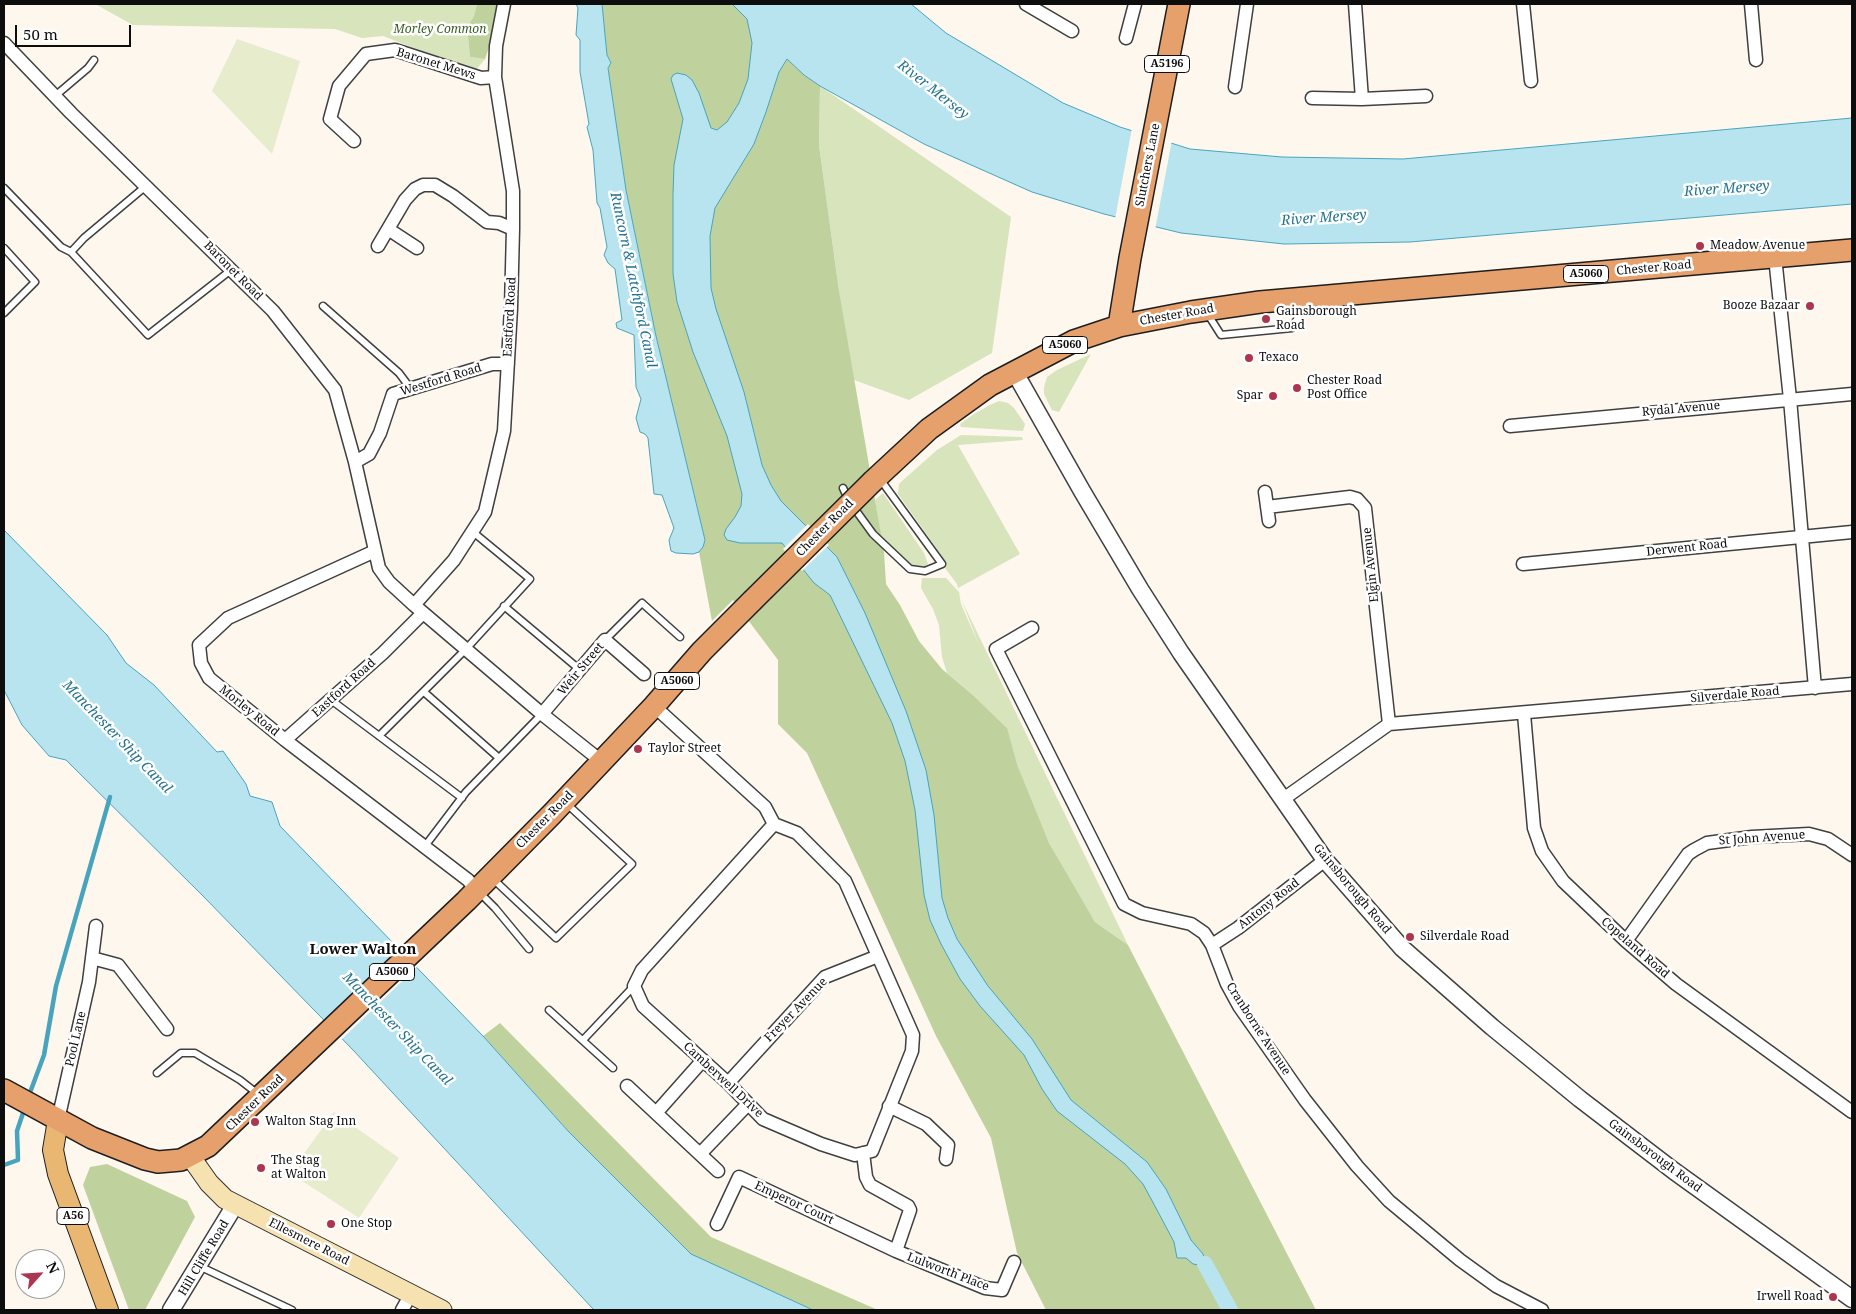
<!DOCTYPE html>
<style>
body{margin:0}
#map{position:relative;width:1856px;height:1314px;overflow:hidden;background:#fdf7ee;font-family:"Noto Serif",serif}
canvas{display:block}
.frame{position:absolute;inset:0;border:5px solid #0d0d0d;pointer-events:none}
.north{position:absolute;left:15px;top:1249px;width:50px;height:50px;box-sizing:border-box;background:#fff;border:1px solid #9e9e9e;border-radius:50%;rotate:64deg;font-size:14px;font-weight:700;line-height:20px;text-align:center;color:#0d0d0d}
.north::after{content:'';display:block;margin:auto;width:18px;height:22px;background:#ad3550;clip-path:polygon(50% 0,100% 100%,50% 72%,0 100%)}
.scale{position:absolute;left:15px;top:25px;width:116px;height:22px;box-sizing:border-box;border:2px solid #0d0d0d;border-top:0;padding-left:6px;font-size:15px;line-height:18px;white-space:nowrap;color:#0d0d0d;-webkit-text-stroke:4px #fff;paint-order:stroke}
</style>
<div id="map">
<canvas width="1856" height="1314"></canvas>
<div class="frame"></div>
<div class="north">N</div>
<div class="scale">50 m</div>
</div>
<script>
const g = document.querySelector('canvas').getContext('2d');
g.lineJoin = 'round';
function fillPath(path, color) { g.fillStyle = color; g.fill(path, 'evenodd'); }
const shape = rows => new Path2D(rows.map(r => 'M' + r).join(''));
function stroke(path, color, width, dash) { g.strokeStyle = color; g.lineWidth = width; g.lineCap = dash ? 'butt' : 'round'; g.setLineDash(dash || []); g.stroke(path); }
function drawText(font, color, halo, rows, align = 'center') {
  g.font = font + ' "Noto Serif",serif'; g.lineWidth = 5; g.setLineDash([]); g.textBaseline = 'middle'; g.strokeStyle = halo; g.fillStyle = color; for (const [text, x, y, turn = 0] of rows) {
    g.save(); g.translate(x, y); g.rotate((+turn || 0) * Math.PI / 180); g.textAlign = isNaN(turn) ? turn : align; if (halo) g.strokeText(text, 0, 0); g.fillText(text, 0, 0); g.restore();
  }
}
const green = shape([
 [95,4,477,4,474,16,467,27,470,57,485,59,476,70,467,69,383,36,362,38,335,29,133,25],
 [820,86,1011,217,992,353,909,400,846,377,839,291,819,145],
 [1091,354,1059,412,1052,410,1044,394,1044,387,1047,377,1057,370],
 [999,401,1008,403,1014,408,1025,424,1023,431,961,427,960,424,974,414,990,405],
 [961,435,1022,437,1023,440,958,445,1020,554,958,588,957,584,942,564,942,556,898,494,899,484,902,481,937,450],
 [883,493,924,553,928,564,924,568,915,567,881,540,875,500],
 [922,578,946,578,959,592,961,604,979,645,962,601,1128,945,1095,922,1068,877,1049,843,1022,780,1006,727,974,696,947,673,942,657,939,625,933,609,921,588]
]);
const forest = shape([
 [477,4,504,4,485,59,470,57,467,27,474,16],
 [602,4,732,4,804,75,820,86,819,145,839,291,884,552,886,584,900,605,919,641,942,669,974,696,1007,728,1018,767,1049,843,1095,922,1128,945,1316,1310,1046,1310,1017,1253,991,1138,936,1036,807,753,778,724,778,660,733,600,712,621,699,552,703,547,705,540,656,336,626,190,608,68,611,63,607,55],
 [500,1023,711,1237,878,1310,813,1310,691,1255,568,1131,483,1036],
 [107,1164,187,1201,195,1217,145,1310,129,1310,83,1185,90,1167]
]);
const pitch = shape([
 [237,39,300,61,272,154,212,91],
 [334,1112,399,1158,359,1218,290,1173]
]);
const water = shape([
 [576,4,602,4,607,55,611,63,608,68,626,190,656,336,705,540,703,547,699,552,693,554,676,553,671,551,670,546,669,540,674,528,662,495,654,494,648,438,645,434,640,432,636,418,641,399,636,387,634,335,617,328,616,323,622,320,615,269,608,263,604,255,607,247,600,208,597,203,593,150,587,127,589,124,580,72,580,40,576,35,578,8,576,4],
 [732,4,911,4,946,33,1063,103,1120,127,1190,149,1282,157,1403,159,1852,118,1852,204,1410,242,1284,244,1181,233,1104,214,1032,192,924,144,820,86,804,75,787,59,779,72,766,112,754,144,715,208,710,236,711,288,716,309,744,392,762,465,771,485,781,501,837,557,865,613,906,711,926,770,934,815,942,898,948,918,957,939,988,986,1032,1039,1071,1100,1147,1162,1166,1189,1191,1240,1203,1254,1205,1262,1199,1265,1193,1264,1186,1258,1177,1258,1174,1242,1157,1210,1143,1184,1125,1164,1057,1111,1042,1089,1024,1055,980,1006,960,979,941,944,930,920,924,895,915,810,905,761,892,723,830,595,814,583,782,543,740,543,727,540,724,535,726,529,735,517,741,506,742,494,727,436,693,352,677,302,673,274,673,195,674,165,683,119,671,79,673,75,677,73,686,75,692,80,699,93,711,128,717,130,727,122,739,103,748,79,752,43,747,19,732,4],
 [4,530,107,635,126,663,154,685,217,752,223,751,246,784,250,796,272,802,280,826,483,1036,568,1131,691,1254,813,1310,594,1310,353,1050,203,896,66,760,49,756,22,725,4,690,4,530]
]);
const pier = shape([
 [1132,128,1172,140,1155,230,1115,219],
 [808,524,829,545,802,571,783,549],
 [405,953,418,966,340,1041,328,1028]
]);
const stream = shape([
 [28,1098,44,1055,56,986,110,797],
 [4,1165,18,1160,17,1131,25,1107]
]);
const canal = shape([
 [1205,1264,1230,1310]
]);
const service = shape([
 [55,96,88,68,94,60],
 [146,186,84,238,71,252,148,335,231,270],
 [4,188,61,247,71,252],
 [4,248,35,282,4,313],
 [323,306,399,373,411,389],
 [1207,313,1221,335,1292,328,1307,302],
 [843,488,849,501,873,534,910,569,925,571,942,564,880,479],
 [504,606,579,669],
 [605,640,642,603,680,637],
 [424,692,499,758],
 [331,700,462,798],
 [379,736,466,649,530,579,473,532],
 [425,846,466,792,542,714],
 [492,878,556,938,632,864,567,804],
 [479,892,495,908,529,949],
 [549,1010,613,1068],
 [583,1040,634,986],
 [157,1073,181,1053,195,1053,240,1080,258,1094],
 [199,1266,292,1310]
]);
const minor = shape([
 [1026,4,1072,31],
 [1355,4,1362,99],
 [1523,4,1531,81],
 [1751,4,1756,60],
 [1126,38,1135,4],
 [4,43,71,113,273,311,335,390,355,462,379,568,389,582,414,605,542,714,601,761],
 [1235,87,1247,4],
 [1312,98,1362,99,1426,96],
 [354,141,330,119,339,86,366,54,395,50,481,78,495,77],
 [388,229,417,248],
 [378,246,405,200,415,189,423,185,435,185,453,196,487,222,499,223,513,229],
 [1775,257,1790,399,1815,688],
 [1510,426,1852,394],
 [355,462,369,454,380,433,393,394,492,364,508,364],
 [1265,492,1269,521],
 [1267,507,1350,497,1357,499,1365,508,1389,724],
 [375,551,228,618,199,645,201,663,209,678,285,740,468,880,476,890],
 [1523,564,1852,532],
 [414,605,454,560,485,512,504,431,511,308,513,229,513,191,495,77,496,46,504,4],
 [1032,628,996,649,1124,904,1142,913,1191,924,1204,933,1212,945,1227,984,1239,1006,1305,1100,1357,1166,1389,1201,1460,1260,1496,1286,1542,1310],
 [654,706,765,807,774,824,797,833,845,881,913,1035,912,1051,872,1151,855,1155,821,1144,763,1119,728,1083,643,1006,634,986,642,970,774,824],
 [542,714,605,640,644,674],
 [1524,714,1534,828,1542,851,1563,881,1626,941,1676,984,1852,1112],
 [285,740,383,653,423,613],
 [1282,800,1389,724,1852,684],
 [1626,941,1688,854,1694,850,1707,843,1752,837,1809,834,1828,839,1852,855],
 [1212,945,1238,928,1325,860],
 [92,958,118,965,167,1029],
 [728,1083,825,977,878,956],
 [627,1086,718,1171],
 [889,1106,926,1124,948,1145,946,1159],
 [656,1113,703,1060],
 [58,1120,89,982,96,926],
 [863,1153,866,1177,870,1185,908,1206,910,1210,896,1251],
 [700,1154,748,1104],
 [717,1224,739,1177,896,1251,985,1288,1002,1290,1014,1262],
 [402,1310,411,1294]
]);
const tertiary = shape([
 [1014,371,1082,491,1140,589,1181,653,1325,860,1402,948,1492,1027,1580,1099,1674,1171,1852,1299],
 [171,1310,235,1205]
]);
const secondary = shape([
 [190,1156,209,1183,225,1199,442,1310]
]);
const primary = shape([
 [58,1120,53,1150,58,1174,108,1310]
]);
const trunk = shape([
 [1119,326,1130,258,1179,4],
 [873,481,929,429,990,385,1074,341,1119,326,1191,312,1260,302,1852,250],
 [4,1090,92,1138,145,1159,158,1162,181,1160,208,1146,466,901,552,814,654,706,702,651,752,601]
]);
const trunkBridge = shape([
 [752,601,873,481]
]);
const markers = [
 [1700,246,5,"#ad3550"],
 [1810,306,5,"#ad3550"],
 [1266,319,5,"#ad3550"],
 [1249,358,5,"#ad3550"],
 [1297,388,5,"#ad3550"],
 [1273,396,5,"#ad3550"],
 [638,749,5,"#ad3550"],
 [1410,937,5,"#ad3550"],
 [255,1122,5,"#ad3550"],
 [261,1168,5,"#ad3550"],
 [331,1224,5,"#ad3550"],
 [1833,1297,5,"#ad3550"]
];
const shields = [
 [1167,64,45],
 [1586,274,45],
 [1065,345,45],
 [677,681,45],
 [392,972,45],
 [73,1216,32]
];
const shieldNames = [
 ["A5196",1167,64],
 ["A5060",1586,274],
 ["A5060",1065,345],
 ["A5060",677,681],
 ["A5060",392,972],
 ["A56",73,1216]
];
const parkNames = [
 ["Morley Common",440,30]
];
const streetNames = [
 ["Baronet Mews",436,64,17],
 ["Slutchers Lane",1148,165,-79],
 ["Chester Road",1654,268,-5],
 ["Baronet Road",233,271,45],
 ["Chester Road",1177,315,-10],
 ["Eastford Road",510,317,-87],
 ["Westford Road",441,380,-17],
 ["Rydal Avenue",1681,409,-5],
 ["Chester Road",825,528,-45],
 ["Derwent Road",1687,548,-6],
 ["Elgin Avenue",1371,565,-96],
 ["Weir Street",581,669,-50],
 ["Eastford Road",344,688,-42],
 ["Silverdale Road",1735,695,-5],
 ["Morley Road",249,711,39],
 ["Chester Road",545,820,-45],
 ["St John Avenue",1762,838,-4],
 ["Gainsborough Road",1352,889,50],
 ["Antony Road",1269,904,-38],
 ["Copeland Road",1635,948,41],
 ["Freyer Avenue",796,1010,-46],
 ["Cranborne Avenue",1258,1029,57],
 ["Pool Lane",76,1039,-77],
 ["Camberwell Drive",723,1080,43],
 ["Chester Road",255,1103,-44],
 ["Gainsborough Road",1655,1156,37],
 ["Emperor Court",794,1203,25],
 ["Ellesmere Road",309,1242,27],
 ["Hill Cliffe Road",204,1258,-59],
 ["Lulworth Place",948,1272,21]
];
const poiNames = [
 ["Meadow Avenue",1710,246],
 ["Booze Bazaar",1800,306,"right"],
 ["Gainsborough",1276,312],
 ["Road",1276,326],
 ["Texaco",1259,358],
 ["Chester Road",1307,381],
 ["Post Office",1307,395],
 ["Spar",1263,396,"right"],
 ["Taylor Street",648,749],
 ["Silverdale Road",1420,937],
 ["Walton Stag Inn",265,1122],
 ["The Stag",271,1161],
 ["at Walton",271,1175],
 ["One Stop",341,1224],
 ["Irwell Road",1823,1297,"right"]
];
const waterNames = [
 ["River Mersey",933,90,38],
 ["River Mersey",1727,189,-4],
 ["River Mersey",1324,218,-4],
 ["Runcorn & Latchford Canal",633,280,78],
 ["Manchester Ship Canal",117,737,46],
 ["Manchester Ship Canal",397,1029,46]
];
const quarterNames = [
 ["Lower Walton",363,950]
];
fillPath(green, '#d8e4bc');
fillPath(forest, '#bfd29d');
fillPath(pitch, '#e7eccc');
fillPath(water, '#b8e4ef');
stroke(water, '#48a4bd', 1);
fillPath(pier, '#fdf7ee');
stroke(stream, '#48a4bd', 4.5);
stroke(canal, '#b8e4ef', 16);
stroke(service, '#404040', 9);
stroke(minor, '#404040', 15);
stroke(tertiary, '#404040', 19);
stroke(secondary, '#2f2f2f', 21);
stroke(primary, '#1e1e1e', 22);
stroke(trunk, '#1e1e1e', 24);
stroke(service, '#fff', 6);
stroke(minor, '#fff', 12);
stroke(tertiary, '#fff', 16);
stroke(secondary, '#f6e1b0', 19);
stroke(primary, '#e9b772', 20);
stroke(trunk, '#e6a06c', 21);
stroke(trunkBridge, '#1e1e1e', 24, []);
stroke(trunkBridge, '#e6a06c', 21);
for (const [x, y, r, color] of markers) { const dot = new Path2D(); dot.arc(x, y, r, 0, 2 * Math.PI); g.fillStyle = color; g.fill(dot); stroke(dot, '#fff', 2); }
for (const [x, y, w] of shields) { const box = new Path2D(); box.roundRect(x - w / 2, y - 8.5, w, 17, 4); g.fillStyle = '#fff'; g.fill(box); stroke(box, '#0d0d0d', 1); }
drawText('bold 11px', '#0d0d0d', null, shieldNames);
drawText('italic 12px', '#3a5d24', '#fff', parkNames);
drawText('12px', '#0d0d0d', '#fff', streetNames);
drawText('12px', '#0d0d0d', '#fff', poiNames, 'left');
drawText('italic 14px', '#247490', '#fff', waterNames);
drawText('bold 15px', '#0d0d0d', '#fff', quarterNames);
</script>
